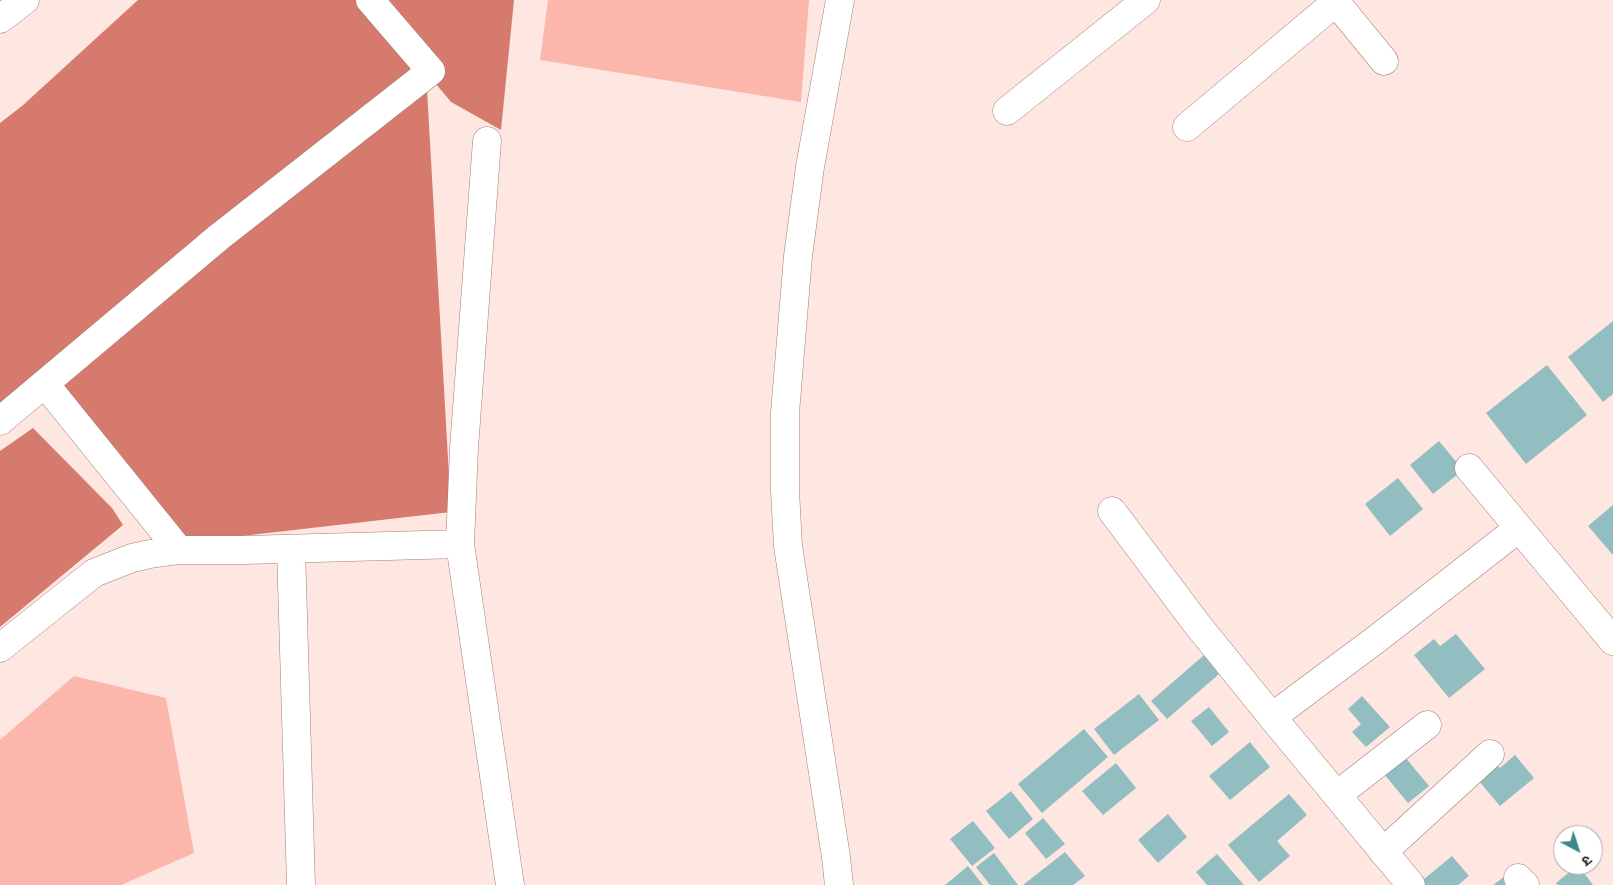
<!DOCTYPE html>
<meta charset="utf-8">
<style>
body{margin:0}
#map{position:relative;width:1613px;height:885px;overflow:hidden;background:#fee6e1;font-family:"DM Sans","Noto Sans Devanagari",sans-serif}
canvas{display:block}
.north{position:absolute;left:1553px;top:825px;width:50px;height:50px;box-sizing:border-box;background:#fff;border:1px solid #aca6a5;border-radius:50%;rotate:140deg;font-size:14px;font-weight:700;line-height:20px;text-align:center;color:#2f211e}
.north::after{content:'';display:block;margin:auto;width:18px;height:22px;background:#40888c;clip-path:polygon(50% 0,100% 100%,50% 72%,0 100%)}
</style>
<div id="map">
<canvas width="1613" height="885"></canvas>
<div class="north">उ</div>
</div>
<script>
const g = document.querySelector('canvas').getContext('2d');
g.lineJoin = 'round';
function fillPath(path, color) { g.fillStyle = color; g.fill(path, 'evenodd'); }
const shape = rows => new Path2D(rows.map(r => 'M' + r).join(''));
function stroke(path, color, width, dash) { g.strokeStyle = color; g.lineWidth = width; g.lineCap = dash ? 'butt' : 'round'; g.setLineDash(dash || []); g.stroke(path); }
const green = shape([
 [548,0,809,0,801,102,540,60],
 [74,676,166,698,194,853,121,885,0,885,0,740]
]);
const water = shape([
 [138,0,514,0,501,130,451,102,426,72,451,512,189,542,41,380,0,413,0,123,22,106],
 [33,428,112,508,123,525,0,627,0,451]
]);
const building = shape([
 [1613,321,1613,394,1603,402,1568,357],
 [1547,365,1587,415,1526,464,1486,413],
 [1439,441,1463,470,1433,494,1410,465],
 [1398,478,1423,509,1390,536,1365,504],
 [1613,505,1613,555,1588,526],
 [1456,634,1485,669,1449,698,1414,655,1434,639,1440,646],
 [1210,650,1226,668,1167,719,1151,701],
 [1139,694,1159,720,1114,755,1094,729],
 [1362,696,1390,727,1366,747,1352,732,1361,724,1348,709],
 [1209,707,1229,732,1212,746,1191,721],
 [1084,729,1108,757,1042,813,1018,784],
 [1250,742,1270,767,1230,800,1209,776],
 [1515,755,1534,778,1500,806,1478,780,1496,764,1500,768],
 [1405,757,1429,786,1408,803,1384,774],
 [1116,763,1136,788,1103,815,1082,791],
 [1011,791,1033,819,1009,839,986,811],
 [1289,794,1307,815,1277,841,1290,856,1259,882,1228,845],
 [1168,814,1187,837,1158,863,1138,840],
 [1043,818,1065,844,1046,859,1025,833],
 [973,821,995,848,972,866,950,839],
 [1065,852,1085,876,1073,885,1023,885],
 [994,853,1018,885,990,885,976,867],
 [1217,854,1244,885,1207,885,1196,872],
 [1452,856,1469,876,1458,885,1419,885,1418,884],
 [1578,865,1593,885,1557,885,1556,883],
 [968,866,983,885,945,885],
 [1504,877,1510,885,1493,885]
]);
const minor = shape([
 [1334,0,1384,61],
 [0,19,25,0],
 [1007,111,1146,0],
 [1187,127,1336,2],
 [487,141,464,448,460,544,510,885],
 [45,384,179,550],
 [0,421,219,237,431,71,370,0],
 [1469,468,1613,641],
 [1112,511,1196,623,1272,717],
 [291,549,301,885],
 [0,648,94,573,132,558,150,554,179,550,245,550,460,544],
 [1337,795,1427,725],
 [1383,852,1490,754],
 [1518,878,1525,885],
 [839,885,836,857,788,546,785,490,785,413,798,256,810,167,840,0],
 [1411,885,1272,717,1378,638,1519,528]
]);
fillPath(green, '#fdb6ab');
fillPath(water, '#d57a6d');
fillPath(building, '#92bec1');
stroke(minor, '#a37e78', 29);
stroke(minor, '#fff', 28);
</script>
